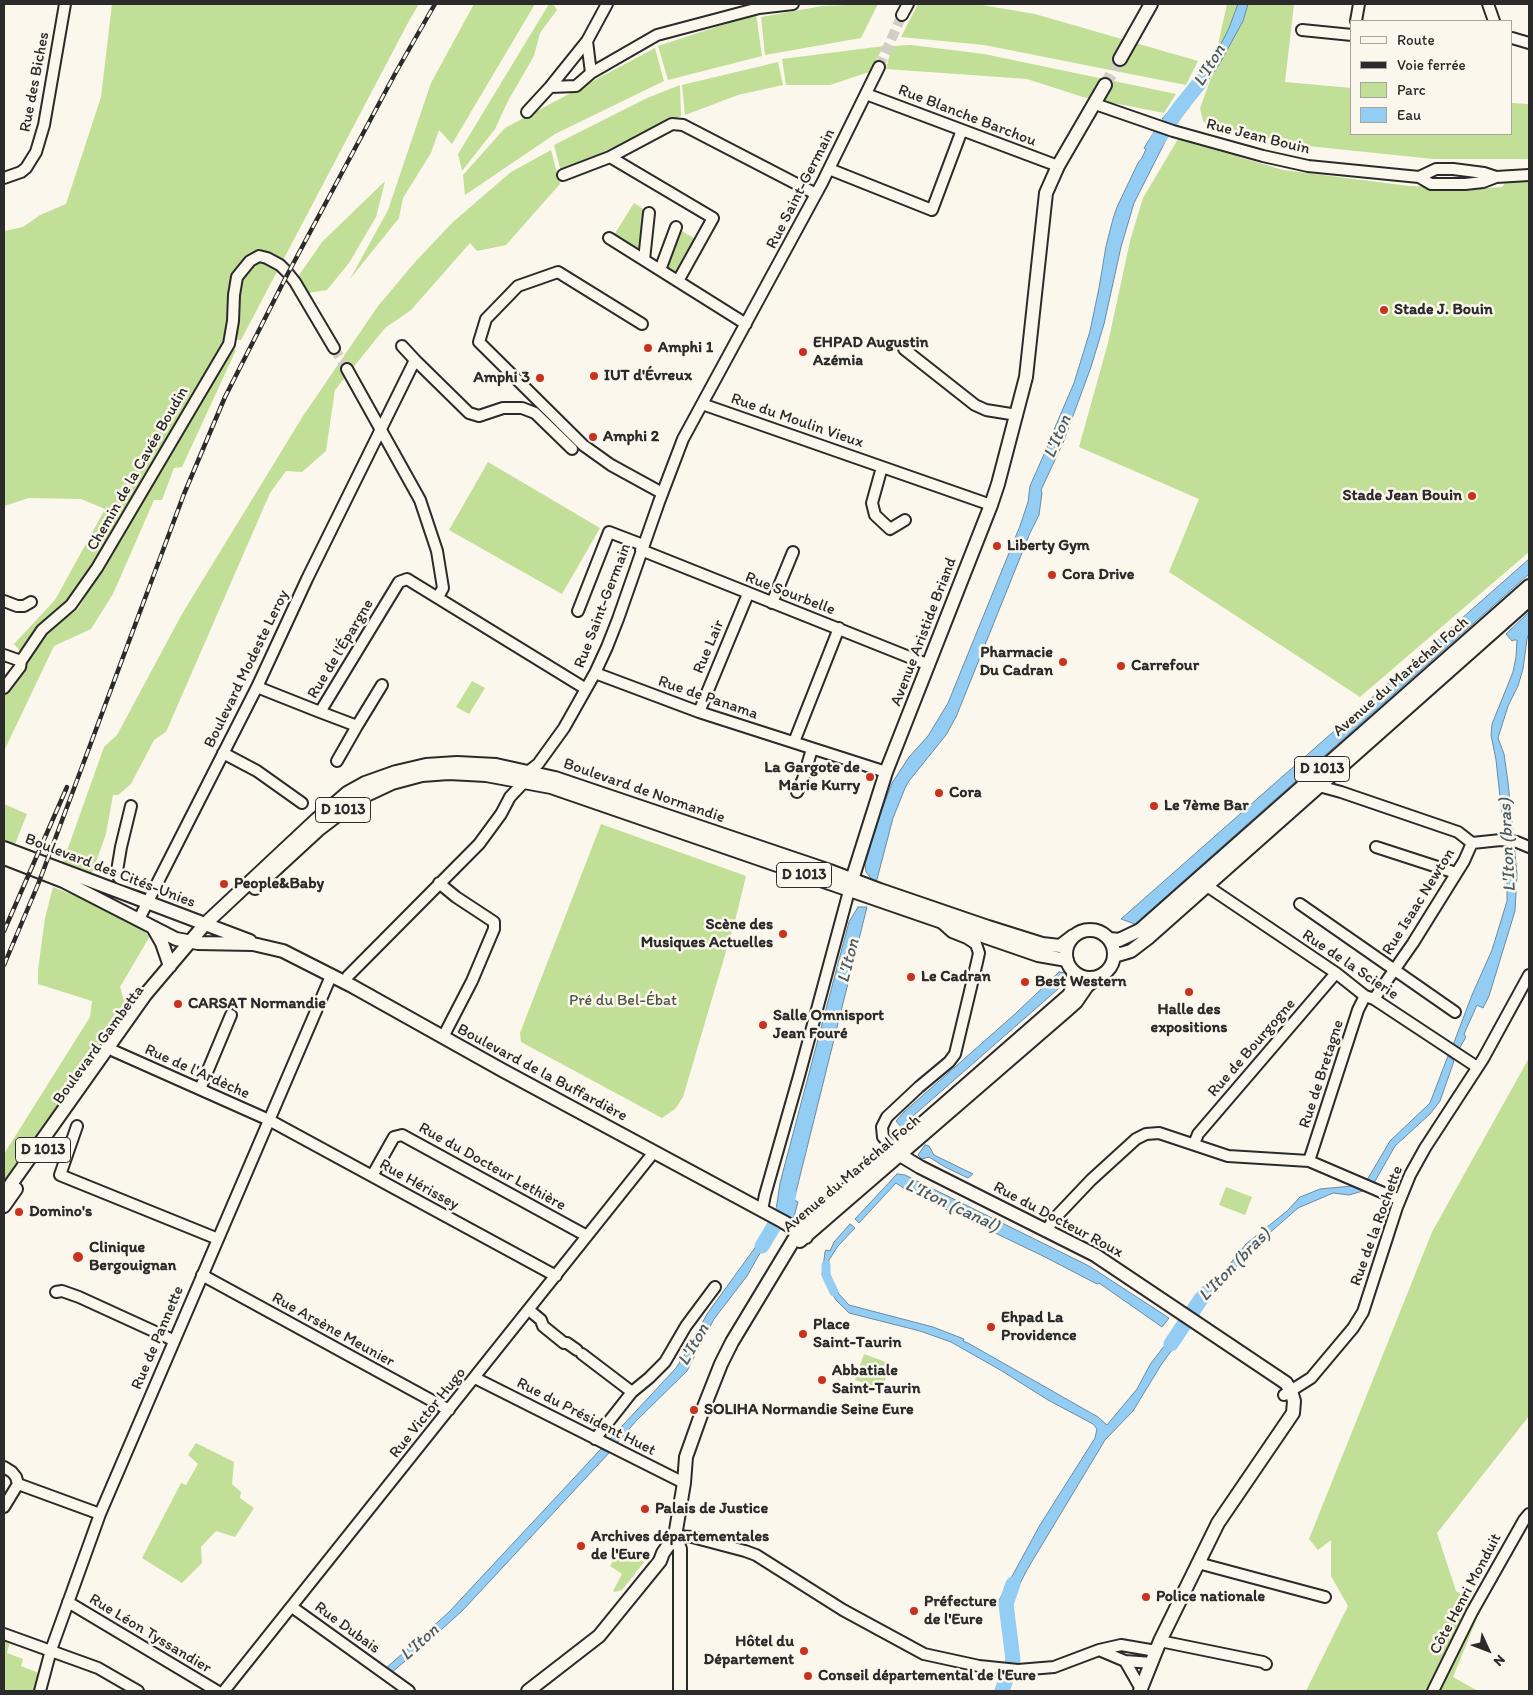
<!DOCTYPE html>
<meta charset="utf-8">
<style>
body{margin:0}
#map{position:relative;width:1533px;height:1695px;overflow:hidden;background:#fbf7ec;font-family:Itim,sans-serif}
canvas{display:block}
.frame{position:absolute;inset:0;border:5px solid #2b2b2b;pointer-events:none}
.legend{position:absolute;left:1350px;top:20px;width:162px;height:115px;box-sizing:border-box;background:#fbf7ec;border:1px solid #a8a59f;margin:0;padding:6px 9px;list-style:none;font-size:15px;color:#2b2b2b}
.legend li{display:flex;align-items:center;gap:10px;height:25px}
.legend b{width:25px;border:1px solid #a8a59f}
.north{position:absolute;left:1463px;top:1625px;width:50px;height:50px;-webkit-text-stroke:4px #fbf7ec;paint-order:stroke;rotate:133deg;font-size:14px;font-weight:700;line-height:20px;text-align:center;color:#2b2b2b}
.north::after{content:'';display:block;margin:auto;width:18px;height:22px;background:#2b2b2b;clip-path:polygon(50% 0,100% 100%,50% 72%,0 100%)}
</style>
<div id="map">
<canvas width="1533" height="1695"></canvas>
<div class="frame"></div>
<ul class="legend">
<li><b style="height:6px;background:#fbf7ec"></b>Route</li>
<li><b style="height:6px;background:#2b2b2b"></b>Voie ferrée</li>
<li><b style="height:14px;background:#c1df97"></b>Parc</li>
<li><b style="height:14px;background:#94cdf3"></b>Eau</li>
</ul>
<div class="north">N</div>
</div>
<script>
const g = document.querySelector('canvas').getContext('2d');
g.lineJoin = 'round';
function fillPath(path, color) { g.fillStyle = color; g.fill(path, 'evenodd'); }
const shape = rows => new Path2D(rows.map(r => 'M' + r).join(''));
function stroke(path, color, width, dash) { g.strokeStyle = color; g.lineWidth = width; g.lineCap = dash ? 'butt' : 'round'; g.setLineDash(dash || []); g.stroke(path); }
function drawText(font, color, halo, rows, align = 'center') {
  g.font = font + ' Itim,sans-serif'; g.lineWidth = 5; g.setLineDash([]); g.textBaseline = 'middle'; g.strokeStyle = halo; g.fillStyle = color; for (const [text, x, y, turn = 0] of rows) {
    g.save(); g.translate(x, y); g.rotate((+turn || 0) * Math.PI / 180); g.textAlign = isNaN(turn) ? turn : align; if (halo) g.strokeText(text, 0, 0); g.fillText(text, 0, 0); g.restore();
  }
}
const green = shape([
 [112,4,419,4,410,19,241,340,226,339,128,506,68,604,40,625,22,653,14,644,55,600,105,509,81,499,29,498,4,506,4,231,23,227,40,215,66,204,101,97],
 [474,4,535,4,452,144,439,130,431,153,403,198,399,218,350,279,388,210,431,83],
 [549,4,553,4,557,10,540,33,534,56,508,101,495,129,462,171,458,154],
 [878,4,861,38,765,55,761,17,822,6],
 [918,4,976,4,1035,14,1198,61,1186,85,984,45,901,37],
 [1227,4,1294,4,1285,82,1352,88,1352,134,1512,134,1512,103,1529,104,1529,159,1433,159,1308,146,1211,127,1203,121,1200,108,1210,81],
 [756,14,762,56,668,80,658,46],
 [911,45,984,54,1176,94,1164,113,1083,97,1027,79,886,69,892,46],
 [884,46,869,72,830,85,786,85,782,59],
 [655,48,664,81,555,134,465,195,463,175,505,128],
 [778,62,783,85,738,95,685,115,682,85],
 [680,85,681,116,561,172,554,145,647,98],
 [1178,139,1283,170,1409,186,1488,188,1502,187,1506,182,1529,181,1529,552,1360,697,1169,572,1199,499,1079,447,1108,343,1130,241,1143,198],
 [551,150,560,184,506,245,477,251,470,243,411,310,385,328,335,390,326,451,302,472,286,471,270,493,166,732,154,740,131,784,118,795,113,795,106,834,92,873,63,862,104,747,117,735,182,614,303,416,378,306,416,261,453,222,511,172],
 [385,181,376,217,349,263,327,290,308,293,297,278,322,242],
 [634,203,645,210,642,251,640,251,614,235],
 [678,229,694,238,696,241,676,274,664,267],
 [232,348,236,350,182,467,174,468,162,500,154,500,113,594,91,629,54,646,4,751,4,694,42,636,78,609],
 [488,462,600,528,562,594,449,530],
 [472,681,485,688,469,714,456,707],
 [4,804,27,814,15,844,4,840],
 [601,824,746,876,735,921,683,1097,675,1109,662,1118,521,1042,520,1033],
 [53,887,120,914,150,936,120,987,128,1014,4,1189,4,1154,90,1017,92,1001,38,984,38,970,45,918],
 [1529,1058,1529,1416,1437,1533,1456,1591,1482,1606,1453,1677,1478,1691,1306,1691,1348,1606,1331,1576,1331,1540,1318,1550,1309,1539,1432,1232],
 [1226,1187,1252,1197,1245,1215,1219,1205],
 [864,1354,891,1364,882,1389,855,1380],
 [196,1443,234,1462,232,1484,241,1492,240,1498,254,1508,235,1537,216,1531,201,1547,202,1563,182,1583,142,1558,181,1483,186,1485,198,1464,188,1455],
 [621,1547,644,1562,622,1590,615,1592,613,1591,622,1574,610,1566],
 [4,1639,10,1641,7,1653,23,1659,21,1666,41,1674,36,1691,4,1691]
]);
const water = shape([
 [1238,4,1248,4,1243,21,1220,63,1196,98,1183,94,1207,66,1217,52,1229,28,1238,4],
 [1178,100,1190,106,1176,124,1162,119,1178,100],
 [1154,132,1168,136,1134,203,1121,247,1104,324,1091,367,1063,443,1050,439,1074,383,1090,331,1099,288,1106,246,1113,219,1117,207,1138,163,1142,158,1146,149,1144,148,1154,132],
 [1049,443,1061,447,1041,490,1042,493,1039,515,1030,533,956,717,946,735,909,781,905,788,893,818,876,883,874,882,866,872,865,864,879,817,892,783,909,757,928,736,948,703,1020,526,1028,502,1030,486,1049,443],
 [1529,559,1529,574,1144,916,1135,924,1121,919,1529,559],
 [1529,612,1529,633,1527,639,1523,669,1518,686,1508,706,1498,738,1504,754,1508,782,1517,874,1515,911,1489,996,1483,1008,1477,1005,1464,1034,1466,1037,1459,1049,1453,1045,1472,995,1492,950,1507,901,1507,884,1503,824,1496,760,1491,735,1492,724,1513,672,1516,657,1517,640,1514,640,1512,641,1506,634,1529,612],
 [858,907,867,907,794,1200,798,1202,794,1217,792,1218,776,1210,780,1183,849,922,858,907],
 [1059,972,1065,973,1066,982,913,1116,908,1122,909,1125,905,1129,902,1128,896,1121,904,1112,1015,1014,1059,972],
 [1448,1056,1454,1061,1440,1101,1430,1114,1395,1146,1374,1183,1367,1180,1390,1141,1430,1103,1448,1056],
 [925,1145,929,1146,934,1155,973,1174,968,1178,945,1167,929,1157,922,1159,918,1155,925,1145],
 [897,1174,905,1175,1089,1266,1169,1318,1162,1327,1099,1283,1097,1284,1045,1257,908,1191,896,1183,859,1223,855,1219,897,1174],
 [1352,1186,1363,1191,1349,1195,1333,1193,1298,1208,1250,1250,1227,1278,1210,1294,1200,1311,1190,1306,1196,1297,1220,1276,1246,1244,1287,1211,1300,1197,1320,1189,1352,1186],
 [850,1224,855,1228,838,1246,829,1260,828,1268,830,1275,822,1275,825,1252,826,1250,830,1251,834,1242,850,1224],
 [770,1227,777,1231,764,1246,747,1276,714,1319,687,1371,637,1420,617,1443,610,1439,676,1368,692,1343,707,1314,770,1227],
 [825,1281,833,1282,838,1293,849,1305,933,1327,964,1339,963,1341,968,1343,1098,1417,1107,1425,1137,1389,1151,1363,1180,1326,1186,1331,1161,1365,1133,1411,1105,1440,1028,1568,1015,1593,1013,1605,998,1602,1040,1525,1095,1438,1097,1429,1093,1424,1048,1400,1002,1371,951,1342,920,1331,849,1313,836,1300,825,1281],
 [601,1449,609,1453,463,1610,430,1640,391,1673,385,1669,448,1613,601,1449],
 [1006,1624,1015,1626,1017,1653,1019,1661,1006,1660,1008,1646,1006,1624]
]);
const canal = shape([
 [826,1265,826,1275,834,1292]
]);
const river = shape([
 [1157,141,1180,107,1201,81],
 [762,1246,786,1206,789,1194],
 [1171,1344,1201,1299,1206,1293],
 [1002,1691,1013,1660,1006,1604,1013,1584]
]);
const minorTunnel = shape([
 [879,67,902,15],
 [334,348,347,369]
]);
const majorTunnel = shape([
 [1105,85,1120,59]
]);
const minor = shape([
 [1488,4,1494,21],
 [902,15,908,4],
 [1356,21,1359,4],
 [1302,30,1352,35],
 [1512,38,1529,43],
 [587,41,591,73],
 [550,87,576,86,591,73,657,35,759,8,793,4],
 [866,94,1058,166],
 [1095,104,1173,131,1263,156,1308,166,1419,177,1431,184,1465,184,1483,182,1496,177,1529,175],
 [527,112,550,87,587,41,607,4],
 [610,157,713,218,678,281],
 [829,169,932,210,962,130],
 [563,175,610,157,672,124,683,125,816,194],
 [1419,177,1436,169,1453,169,1484,173,1496,177],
 [4,178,21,172,26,168,36,152,44,125,65,4],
 [609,238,746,324],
 [644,260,649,213],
 [660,270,676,227],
 [642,324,558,272,518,286,486,319,479,342,583,445,611,465,662,493],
 [904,349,975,405,986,410,1017,415],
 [415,360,469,413,479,416,503,408,522,408,535,413,572,449],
 [347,369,420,500,437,551,443,588,438,597],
 [702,404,991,505],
 [882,467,872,503,875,515,890,529,905,520],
 [641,550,929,665],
 [4,601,17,606,24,606,31,602],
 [772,603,793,552],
 [578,611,609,532,643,545],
 [4,655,21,661],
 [595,673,699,712,886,772],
 [257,687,320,712,399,582,407,579,586,689],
 [4,688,20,667,21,661,42,630,71,605,97,568,229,344,233,321,234,295,237,277,250,261,259,256,267,258,280,265,287,272,295,282,334,348],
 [320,712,357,726,337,761],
 [699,712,748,594],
 [357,726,382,685],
 [794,742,839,628],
 [223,753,257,771,302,803],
 [1319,786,1341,792,1458,832,1472,843],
 [797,792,803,779,812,749],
 [131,806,121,847,117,871,119,878,154,890],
 [1376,847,1456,873],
 [439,883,456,897,494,922,494,929,472,981,443,1037],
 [1207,886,1336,973,1365,996,1374,999,1477,1067],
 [1300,904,1455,1012],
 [139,919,257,687,307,579,415,360,402,346],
 [345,983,348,976,479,844,501,814,510,797,525,781,529,771,538,764,564,728,595,673,607,647,618,619,659,502,683,439,822,183,879,67],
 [1374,999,1413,943,1464,861,1472,843,1501,840,1517,842,1529,847],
 [114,1051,269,1120,556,1276],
 [200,1089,231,1015],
 [77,1126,60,1175,218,1239],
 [1194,1144,1198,1134,1336,973],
 [894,1148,883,1137,882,1127,887,1117,919,1087,949,1062,955,1054,977,962,979,953,976,944,967,938,952,932,943,924],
 [1309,1161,1358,1010,1365,996],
 [372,1176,394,1137,402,1135,587,1236],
 [762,1210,765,1195,799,1076,849,891],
 [1046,1231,1054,1219,1091,1180,1136,1139,1146,1134,1159,1133,1228,1156,1309,1161,1400,1200],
 [202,1275,449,1410],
 [56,1292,62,1291,79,1297,173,1340],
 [529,1310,541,1320,543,1326,564,1343,567,1343,577,1350],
 [582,1354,632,1392],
 [475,1378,684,1483],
 [1284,1395,1311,1378,1353,1328,1363,1312,1397,1207,1410,1175,1425,1148,1483,1059,1529,975],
 [595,1439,632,1392,649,1378,665,1362,686,1326,715,1287],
 [4,1467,12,1472,16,1477,18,1484],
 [4,1507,18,1484,100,1514],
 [675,1536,692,1537,745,1551,756,1555,843,1610,924,1654,979,1666,1018,1670,1054,1667,1099,1650,1121,1645,1156,1651],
 [1198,1563,1325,1597],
 [68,1602,217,1691],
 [292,1607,409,1691],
 [4,1634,98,1668,138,1691],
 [1160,1641,1263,1662,1266,1664],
 [1099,1650,1125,1661,1152,1663],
 [1125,1661,1141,1689],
 [40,1691,51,1650,100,1514,331,976],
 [224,1691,654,1152],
 [1433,1691,1472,1612,1524,1520,1529,1514]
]);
const major = shape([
 [1120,59,1151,4],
 [4,848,250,941],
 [4,858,63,881,176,939,198,943,253,944,283,951,352,986,502,1070,782,1221,799,1231,806,1237],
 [850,886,886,772,991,505,998,484,1026,377,1046,193,1058,166,1105,85],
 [255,888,318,830,360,798,392,783,422,775,449,773,486,775,551,787,1038,955,1067,960],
 [154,929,162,943,170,966],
 '1066 954a24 24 0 1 1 48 0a24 24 0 1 1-48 0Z',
 [1110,939,1119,940,1140,930,1529,586],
 [1114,956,1131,951,1148,938,1529,600],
 [894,1148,900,1155,920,1167,1095,1255,1286,1383,1291,1391,1294,1401,1293,1413,1218,1523,1160,1641,1140,1691],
 [4,1194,145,995,205,924,316,820,347,793,365,783,396,772,426,765,457,763,496,765,555,778,830,871,880,890,988,927,1042,944,1060,946,1073,936],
 [4,1206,16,1189],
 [800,1241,1066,1011,1076,1002,1087,986,1100,976],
 [528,1691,599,1636,660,1561,663,1553,675,1536],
 [680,1691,680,1549,675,1536,684,1483,686,1457,702,1412,721,1364,732,1342,799,1231,1069,995,1073,987,1073,971]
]);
const rail = shape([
 [4,931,67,787],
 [4,965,39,882,184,494,225,397,286,277,396,72,435,4]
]);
const markers = [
 [1384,310,5,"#c8321e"],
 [648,348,5,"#c8321e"],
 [803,352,5,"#c8321e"],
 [594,376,5,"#c8321e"],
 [540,378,5,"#c8321e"],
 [593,437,5,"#c8321e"],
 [1472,496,5,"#c8321e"],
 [997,546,5,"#c8321e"],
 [1052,575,5,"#c8321e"],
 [1063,662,5,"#c8321e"],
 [1121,666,5,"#c8321e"],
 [870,777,5,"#c8321e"],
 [939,793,5,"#c8321e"],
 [1154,806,5,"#c8321e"],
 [224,884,5,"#c8321e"],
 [783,934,5,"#c8321e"],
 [911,977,5,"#c8321e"],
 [1025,982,5,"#c8321e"],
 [1189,992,5,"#c8321e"],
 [178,1004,5,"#c8321e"],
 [763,1025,5,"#c8321e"],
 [19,1212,5,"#c8321e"],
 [78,1257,6,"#c8321e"],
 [991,1327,5,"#c8321e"],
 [803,1334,5,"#c8321e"],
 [822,1380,5,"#c8321e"],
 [694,1410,5,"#c8321e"],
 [645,1509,5,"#c8321e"],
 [581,1546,5,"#c8321e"],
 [1146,1597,5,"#c8321e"],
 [914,1611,5,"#c8321e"],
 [804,1651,5,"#c8321e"],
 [808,1676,5,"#c8321e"]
];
const shields = [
 [1322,769,55],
 [343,810,55],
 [804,875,55],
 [43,1150,55]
];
const shieldNames = [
 ["D 1013",1322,769],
 ["D 1013",343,810],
 ["D 1013",804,875],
 ["D 1013",43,1150]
];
const streetNames = [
 ["Rue des Biches",35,82,-79],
 ["Rue Blanche Barchou",967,116,21],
 ["Rue Jean Bouin",1258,137,14],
 ["Rue Saint-Germain",801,189,-63],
 ["Rue du Moulin Vieux",797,421,19],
 ["Chemin de la Cavée Boudin",138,469,-60],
 ["Rue Sourbelle",790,594,21],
 ["Rue Saint-Germain",603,606,-69],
 ["Avenue Aristide Briand",924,632,-69],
 ["Rue Lair",709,647,-67],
 ["Rue de l'Épargne",341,649,-59],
 ["Boulevard Modeste Leroy",247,669,-64],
 ["Avenue du Maréchal Foch",1401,677,-41],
 ["Rue de Panama",708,698,19],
 ["Boulevard de Normandie",644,791,19],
 ["Boulevard des Cités-Unies",110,871,21],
 ["Rue Isaac Newton",1419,902,-58],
 ["Rue de la Scierie",1350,965,34],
 ["Boulevard Gambetta",99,1045,-54],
 ["Rue de Bourgogne",1252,1048,-49],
 ["Rue de l'Ardèche",197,1072,24],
 ["Boulevard de la Buffardière",542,1073,28],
 ["Rue de Bretagne",1322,1074,-72],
 ["Rue du Docteur Lethière",492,1167,29],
 ["Avenue du Maréchal Foch",852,1174,-40],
 ["Rue Hérissey",419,1185,29],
 ["Rue du Docteur Roux",1058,1220,28],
 ["Rue de la Rochette",1377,1226,-70],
 ["Rue Arsène Meunier",333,1330,29],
 ["Rue de Pannette",158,1338,-67],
 ["Rue Victor Hugo",428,1413,-51],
 ["Rue du Président Huet",586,1417,27],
 ["Côte Henri Monduit",1466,1594,-62],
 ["Rue Dubais",347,1628,36],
 ["Rue Léon Tyssandier",150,1634,31]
];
const poiNames = [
 ["Stade J. Bouin",1394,310],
 ["EHPAD Augustin",813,343],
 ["Azémia",813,361],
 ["Amphi 1",658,348],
 ["IUT d'Évreux",604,376],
 ["Amphi 3",530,378,"right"],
 ["Amphi 2",603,437],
 ["Stade Jean Bouin",1462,496,"right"],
 ["Liberty Gym",1007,546],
 ["Cora Drive",1062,575],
 ["Pharmacie",1053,653,"right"],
 ["Du Cadran",1053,671,"right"],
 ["Carrefour",1131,666],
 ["La Gargote de",860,768,"right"],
 ["Marie Kurry",860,786,"right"],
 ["Cora",949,793],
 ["Le 7ème Bar",1164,806],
 ["People&Baby",234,884],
 ["Scène des",773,925,"right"],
 ["Musiques Actuelles",773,943,"right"],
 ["Le Cadran",921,977],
 ["Best Western",1035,982],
 ["CARSAT Normandie",188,1004],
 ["Halle des",1189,1010,"center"],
 ["expositions",1189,1028,"center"],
 ["Salle Omnisport",773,1016],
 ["Jean Fouré",773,1034],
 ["Domino's",29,1212],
 ["Clinique",89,1248],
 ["Bergouignan",89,1266],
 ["Ehpad La",1001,1318],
 ["Providence",1001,1336],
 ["Place",813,1325],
 ["Saint-Taurin",813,1343],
 ["Abbatiale",832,1371],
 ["Saint-Taurin",832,1389],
 ["SOLIHA Normandie Seine Eure",704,1410],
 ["Palais de Justice",655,1509],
 ["Archives départementales",591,1537],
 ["de l'Eure",591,1555],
 ["Police nationale",1156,1597],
 ["Préfecture",924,1602],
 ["de l'Eure",924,1620],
 ["Hôtel du",794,1642,"right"],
 ["Département",794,1660,"right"],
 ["Conseil départemental de l'Eure",818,1676]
];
const parkNames = [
 ["Pré du Bel-Ébat",623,1001]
];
const waterNames = [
 ["L'Iton",1210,66,-59],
 ["L'Iton",1058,437,-67],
 ["L'Iton (bras)",1508,845,-93],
 ["L'Iton",849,961,-76],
 ["L'Iton (canal)",952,1206,25],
 ["L'Iton (bras)",1235,1265,-46],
 ["L'Iton",694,1345,-60],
 ["L'Iton",420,1643,-42]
];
fillPath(green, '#c1df97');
fillPath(water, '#94cdf3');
stroke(water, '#6a8ca3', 1);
stroke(canal, '#94cdf3', 9);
stroke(river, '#94cdf3', 15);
stroke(minorTunnel, '#d1cec5', 10, [10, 5]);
stroke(majorTunnel, '#d1cec5', 12, [12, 6]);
stroke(minor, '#2b2b2b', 14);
stroke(major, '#2b2b2b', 16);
stroke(minor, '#fbf7ec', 10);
stroke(major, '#fbf7ec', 12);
stroke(rail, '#2b2b2b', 4.5);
stroke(rail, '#fbf7ec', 2.5, [8]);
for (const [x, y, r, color] of markers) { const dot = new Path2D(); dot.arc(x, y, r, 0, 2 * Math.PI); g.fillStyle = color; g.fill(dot); stroke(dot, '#fbf7ec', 2); }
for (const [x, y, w] of shields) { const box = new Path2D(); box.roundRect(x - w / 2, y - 12.5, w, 25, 4); g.fillStyle = '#fbf7ec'; g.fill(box); stroke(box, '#2b2b2b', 1); }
drawText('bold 15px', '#2b2b2b', null, shieldNames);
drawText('16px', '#2b2b2b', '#fbf7ec', streetNames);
drawText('bold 16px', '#2b2b2b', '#fbf7ec', poiNames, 'left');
drawText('16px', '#505846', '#fbf7ec', parkNames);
drawText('italic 18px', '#4a5c67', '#fbf7ec', waterNames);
</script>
